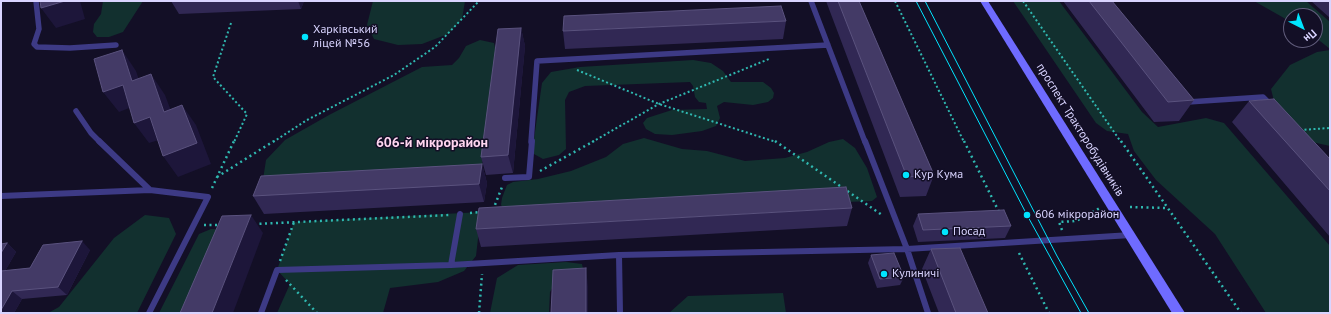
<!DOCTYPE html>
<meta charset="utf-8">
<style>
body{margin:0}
#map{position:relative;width:1331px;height:314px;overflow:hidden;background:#130f26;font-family:"PT Sans",sans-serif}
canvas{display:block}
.frame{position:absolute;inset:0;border:2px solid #d9d4ff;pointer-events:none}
.north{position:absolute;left:1283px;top:8px;width:40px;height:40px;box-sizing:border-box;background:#130f26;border:1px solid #625e7d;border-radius:50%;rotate:138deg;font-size:11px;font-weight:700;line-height:16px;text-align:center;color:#d9d4ff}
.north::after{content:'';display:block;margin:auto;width:14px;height:18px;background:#00e5ff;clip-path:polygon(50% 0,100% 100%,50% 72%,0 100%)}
</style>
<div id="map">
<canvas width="1331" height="314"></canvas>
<div class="frame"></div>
<div class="north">Пн</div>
</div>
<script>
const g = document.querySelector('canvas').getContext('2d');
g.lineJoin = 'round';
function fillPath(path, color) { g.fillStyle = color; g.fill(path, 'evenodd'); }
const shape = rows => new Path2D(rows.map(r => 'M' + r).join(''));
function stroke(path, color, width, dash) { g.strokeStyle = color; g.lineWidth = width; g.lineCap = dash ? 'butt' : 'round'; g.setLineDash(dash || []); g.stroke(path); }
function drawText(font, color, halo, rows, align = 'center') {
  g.font = font + ' "PT Sans",sans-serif'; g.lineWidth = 3; g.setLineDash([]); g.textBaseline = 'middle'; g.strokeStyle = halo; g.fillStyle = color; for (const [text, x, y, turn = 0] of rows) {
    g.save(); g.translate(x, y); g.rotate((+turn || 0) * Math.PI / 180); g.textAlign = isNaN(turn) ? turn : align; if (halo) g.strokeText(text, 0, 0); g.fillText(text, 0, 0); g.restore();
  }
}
const green = shape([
 [103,1,143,1,123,32,109,37,97,37,93,32,94,24,101,14],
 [373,1,465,1,462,19,448,34,422,44,398,45,374,39,367,25],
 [1013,1,1059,1,1142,112,1158,127,1206,118,1224,123,1330,246,1330,313,1266,313,1215,234,1156,180,1134,151,1128,134,1107,131,1096,123],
 [1254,1,1306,1,1330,22,1330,49,1315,37,1315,16,1291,16,1291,22],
 [480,40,494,43,496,53,482,166,262,186,266,160,285,140,329,115,422,67,452,65,459,58,466,46],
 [1330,50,1330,146,1312,142,1274,101,1271,89,1290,65,1317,52],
 [693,60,711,63,723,71,731,82,763,82,771,88,774,93,773,98,768,102,753,105,724,102,717,106,720,118,716,126,702,131,672,135,655,134,646,129,643,123,647,118,672,110,707,109,706,103,699,102,695,97,693,86,690,82,585,86,569,92,565,100,566,149,559,155,543,159,534,154,534,139,542,83,551,72,580,67],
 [644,138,682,149,707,151,745,161,785,158,807,152,829,142,843,139,855,148,867,168,877,197,872,201,847,202,506,212,501,205,502,198,507,185,513,182,538,179,571,171,606,157,623,144],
 [481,212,476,256,464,271,438,282,390,288,383,313,277,313,290,284,277,270,294,222],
 [145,215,169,218,176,234,137,313,48,313,59,307,114,238],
 [211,229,227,230,199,313,159,313,199,234],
 [566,262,582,264,583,269,555,283,550,292,549,313,490,313,497,278,518,265],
 [783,293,786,313,669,313,688,296]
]);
const pathFar1 = shape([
 [895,1,964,142],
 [1023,1,1121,142],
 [231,23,213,77,247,114,234,142],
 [577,70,659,104,776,142],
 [1300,130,1330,128],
 [273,142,307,120,394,75,435,47,479,1],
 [592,142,659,104,769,59]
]);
const path = shape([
 [775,141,882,215],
 [964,141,999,212],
 [1121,141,1241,313],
 [540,171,594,141],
 [217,177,274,141],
 [212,188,234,141],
 [1130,207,1167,208],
 [493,210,502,187],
 [470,213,481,212],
 [254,224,449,215],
 [204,225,221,225],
 [1062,230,1059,222,1076,221,1100,208],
 [1019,253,1049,313],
 [280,261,294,222],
 [286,280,317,313],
 [479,313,482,274]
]);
const serviceFar1 = shape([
 [36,1,39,29,34,44,37,47,70,48,116,45],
 [811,1,865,142],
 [1186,99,1188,102,1263,97,1272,106],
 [76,111,91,133,100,142],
 [531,142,537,61,828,45]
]);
const service = shape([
 [865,141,907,249,1131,235],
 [505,178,529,177,532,141],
 [1,196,150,190,99,141],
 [460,214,451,265,619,255,907,249,928,313],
 [619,255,620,313],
 [149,313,208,197,150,190],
 [261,313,277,270,451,265]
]);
const secondary = shape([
 [980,1,988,1,1185,313,1172,313,980,1]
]);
const tram = shape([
 [916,1,1027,215,1081,313],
 [925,1,1057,256,1089,313]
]);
const wall = shape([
 [171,1,304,1,301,9,179,14],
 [826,1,859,1,934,175,926,196,900,197],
 [1063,1,1112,1,1194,100,1179,121,1154,122],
 [1311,1,1330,1,1330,18],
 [786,21,783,39,565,49,563,31],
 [521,28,525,46,513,173,486,175,481,157],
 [1249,101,1330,159,1330,237,1232,122],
 [482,164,487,183,484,202,264,214,253,196],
 [852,208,847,226,481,247,476,229],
 [918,214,1011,226,1005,238,918,242,913,226],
 [7,243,16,252,5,271,30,268,90,250,67,295,22,299,14,313,1,313],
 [931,249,988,313,939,313,922,269],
 [871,255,904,277,900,285,877,288,868,263]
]);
const shadedWall = shape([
 [65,1,80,1,85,19,56,28,41,8],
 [298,1,304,1,301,9],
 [521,28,525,46,513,173,508,155],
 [122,50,136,71,146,101,132,81],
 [151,74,165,95,179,132,164,112],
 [123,85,137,105,119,112,103,92],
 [182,105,196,125,211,164,178,177,163,156],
 [150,117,165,138,149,143,134,123],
 [482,164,487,183,484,202,479,184],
 [251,215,263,233,233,313,212,313],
 [82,241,90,250,67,295,58,287],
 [7,243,16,252,1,278,1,253],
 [586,268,588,286,588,313,586,313],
 [12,291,22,299,14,313,1,313,1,310]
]);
const building = shape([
 [40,1,65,1,41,8,40,1],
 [838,1,859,1,934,175,907,177,838,1],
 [1089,1,1112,1,1194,100,1168,102,1089,1],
 [781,6,786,21,563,31,564,16,781,6],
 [521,28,508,155,481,157,498,29,521,28],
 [122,50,132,81,151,74,164,112,182,105,197,143,163,156,150,117,134,123,123,85,103,92,94,59,122,50],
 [1274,99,1330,159,1330,191,1249,101,1274,99],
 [482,164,479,184,253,196,261,176,482,164],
 [846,187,852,208,476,229,479,208,846,187],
 [1004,210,1011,226,923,230,918,214,1004,210],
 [251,215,212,313,180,313,222,216,251,215],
 [82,241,58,287,12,291,1,310,1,271,30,268,43,245,82,241],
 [7,243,1,253,1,244,7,243],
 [960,248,988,313,956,313,931,249,960,248],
 [894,253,904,277,880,279,871,255,894,253],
 [586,268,586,313,551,313,553,270,586,268]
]);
const markers = [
 [305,37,4,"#00e5ff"],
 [906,175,4,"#00e5ff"],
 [1027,215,4,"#00e5ff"],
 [945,232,4,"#00e5ff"],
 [884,274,4,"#00e5ff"]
];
const poiNames = [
 ["Харківський",313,30],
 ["ліцей №56",313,44],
 ["Кур Кума",914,175],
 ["606 мікрорайон",1035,215],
 ["Посад",953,232],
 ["Кулиничі",892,274]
];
const streetNames = [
 ["проспект Тракторобудівників",1080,130,58]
];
const quarterNames = [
 ["606-й мікрорайон",432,143]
];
fillPath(green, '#12302f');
stroke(pathFar1, '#2fb8b0', 2, [2, 2.5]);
stroke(path, '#2fb8b0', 2.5, [2, 3.5]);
stroke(serviceFar1, '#3d3a85', 5.5);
stroke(service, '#3d3a85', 6);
fillPath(secondary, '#6f6bff');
stroke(tram, '#00e5ff', 1);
fillPath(wall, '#312854');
fillPath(shadedWall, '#1d163a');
fillPath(building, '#433a66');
stroke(building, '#5a527e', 1);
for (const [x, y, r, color] of markers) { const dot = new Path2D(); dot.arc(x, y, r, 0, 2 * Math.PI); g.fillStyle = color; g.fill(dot); stroke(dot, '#130f26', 1.5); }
drawText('12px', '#d9d4ff', '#130f26', poiNames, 'left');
drawText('12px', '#d9d4ff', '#130f26', streetNames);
drawText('bold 14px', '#ffd6f0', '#130f26', quarterNames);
</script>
